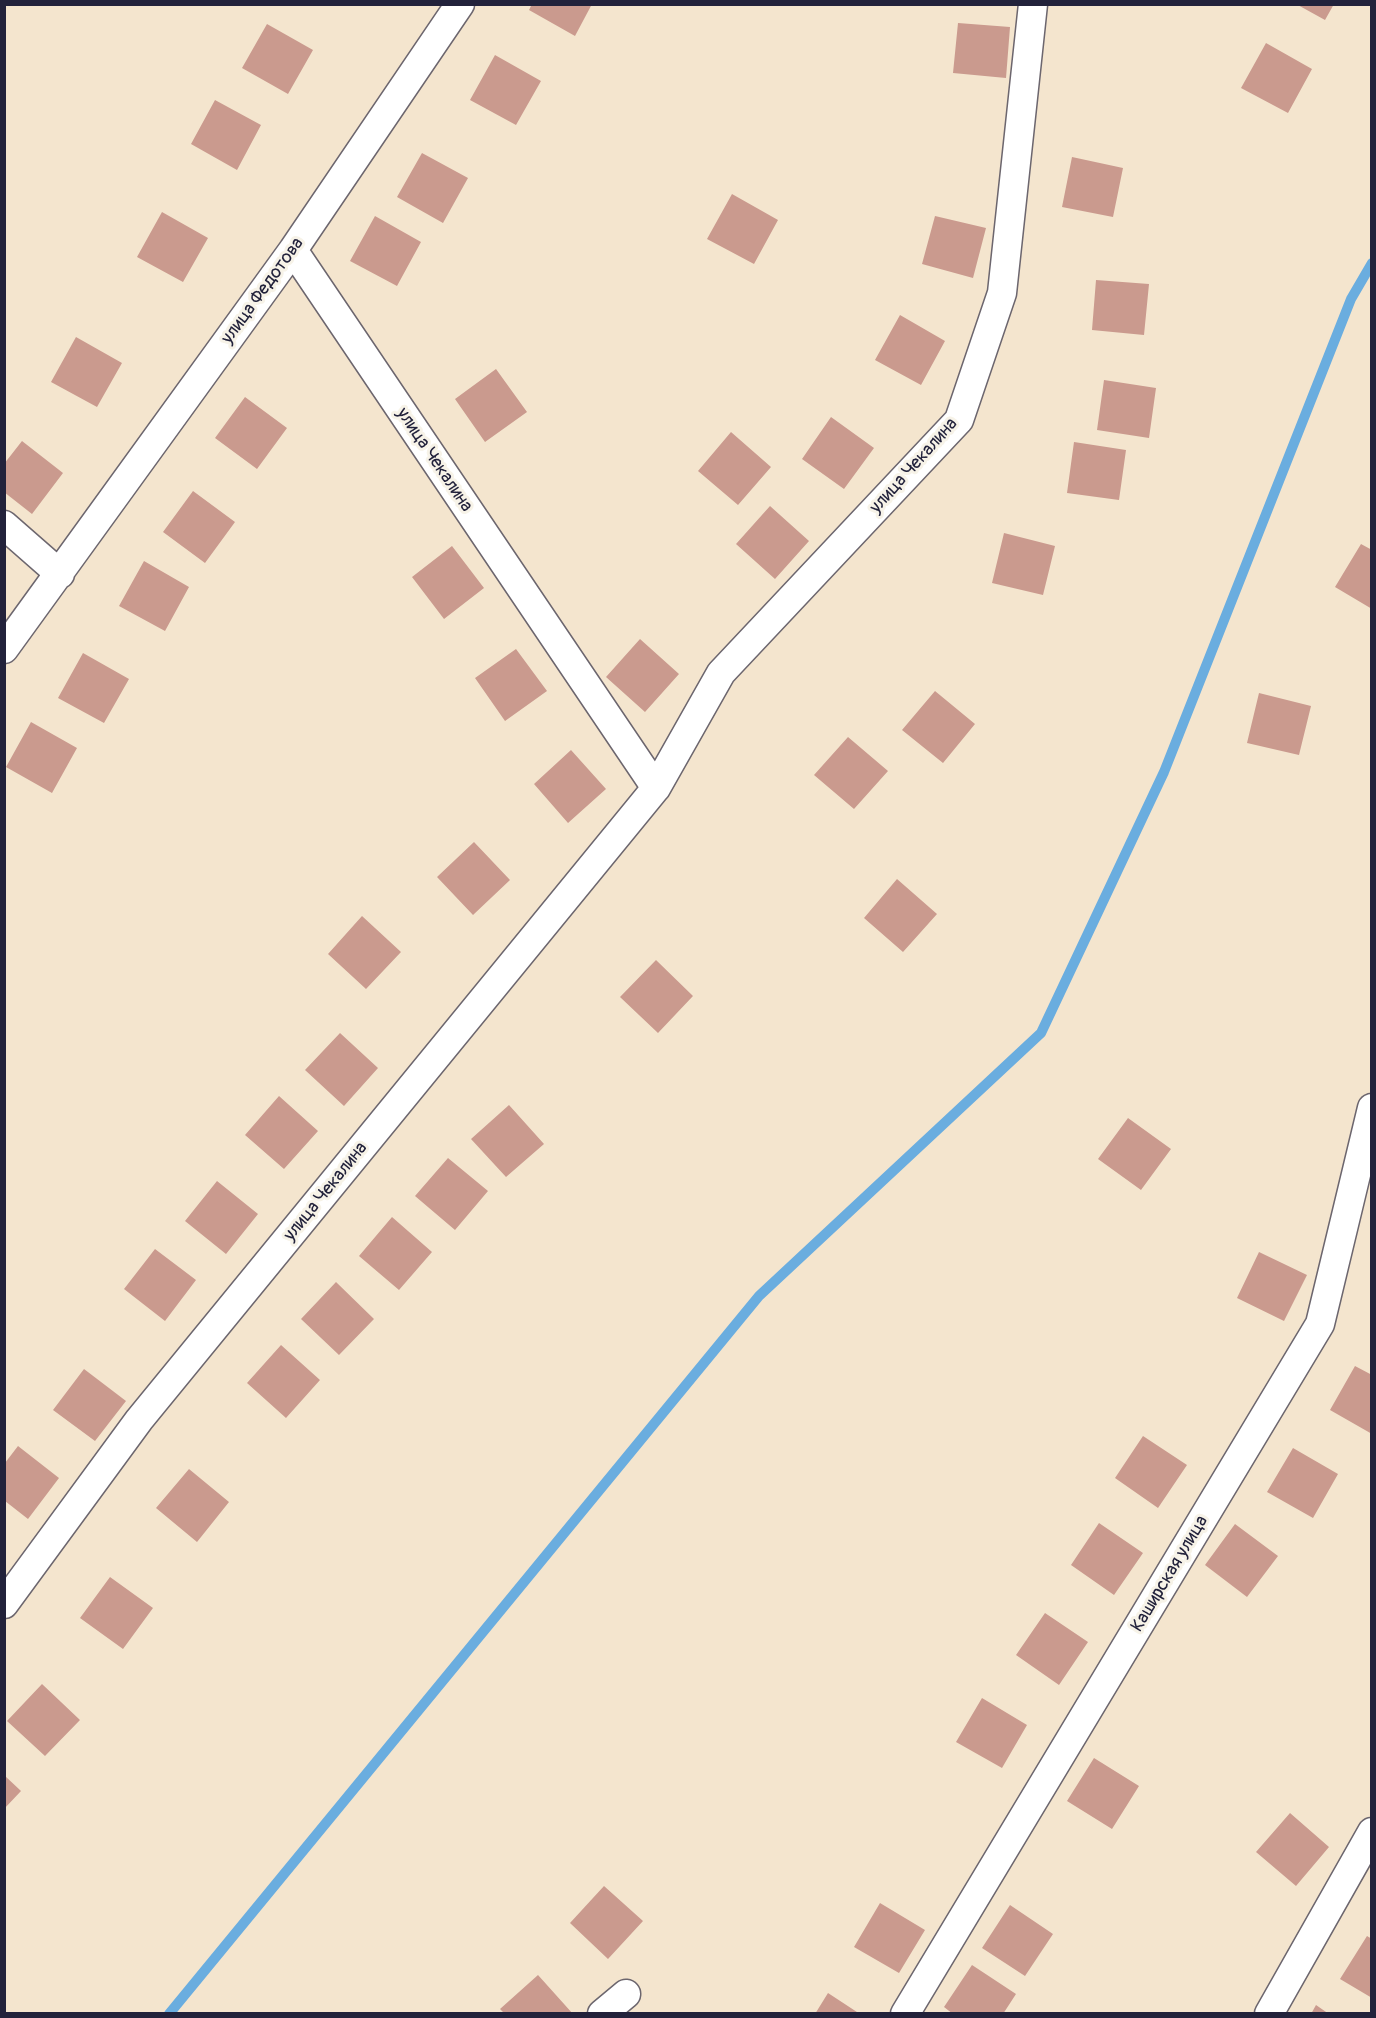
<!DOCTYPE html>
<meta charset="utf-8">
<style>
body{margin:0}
#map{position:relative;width:1376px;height:2018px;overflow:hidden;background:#f4e5ce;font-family:Pangolin,sans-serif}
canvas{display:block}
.frame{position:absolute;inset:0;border:6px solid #22223b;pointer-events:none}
</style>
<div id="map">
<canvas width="1376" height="2018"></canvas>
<div class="frame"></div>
</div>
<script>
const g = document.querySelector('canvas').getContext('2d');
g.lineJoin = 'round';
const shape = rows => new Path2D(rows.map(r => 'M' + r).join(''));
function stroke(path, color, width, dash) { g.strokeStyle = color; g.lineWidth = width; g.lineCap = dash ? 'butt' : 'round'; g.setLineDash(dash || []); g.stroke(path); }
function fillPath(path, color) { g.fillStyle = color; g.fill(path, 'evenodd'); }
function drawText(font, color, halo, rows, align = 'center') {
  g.font = font + ' Pangolin,sans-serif'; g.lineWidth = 6; g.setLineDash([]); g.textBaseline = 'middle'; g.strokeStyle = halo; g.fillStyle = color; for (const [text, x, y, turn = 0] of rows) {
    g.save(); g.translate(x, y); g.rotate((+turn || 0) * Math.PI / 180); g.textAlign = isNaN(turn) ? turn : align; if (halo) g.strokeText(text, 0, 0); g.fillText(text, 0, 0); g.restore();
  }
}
const stream = shape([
 [169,2014,759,1296,1041,1033,1164,772,1351,299,1372,263]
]);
const building = shape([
 [532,4,592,4,575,36,529,10],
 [1296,4,1334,4,1325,20],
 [958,23,1010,27,1006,78,953,73],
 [267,24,313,50,288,94,242,68],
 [1266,43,1312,69,1288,113,1241,88],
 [495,55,541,81,516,125,470,100],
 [215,100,261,125,237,170,191,144],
 [422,153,468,178,443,223,397,197],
 [1072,157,1123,168,1113,217,1062,207],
 [732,194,778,220,754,264,707,239],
 [162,212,208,238,183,282,137,257],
 [375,216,421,242,397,286,350,261],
 [935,216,986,228,973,278,922,264],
 [1096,280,1149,284,1144,335,1092,330],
 [900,315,945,341,921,385,875,360],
 [76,337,122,363,97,407,51,382],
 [496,369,527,412,485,442,455,399],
 [1104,380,1156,388,1149,438,1097,430],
 [245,397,287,428,257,469,215,438],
 [831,417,874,448,844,489,802,459],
 [731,432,771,467,738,505,698,471],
 [22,441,63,473,32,514,4,492,4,464],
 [1074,442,1126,450,1119,500,1067,493],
 [193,491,235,522,205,563,163,532],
 [770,506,809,541,775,579,736,544],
 [1004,533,1055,546,1043,595,992,583],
 [1361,544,1372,550,1372,609,1335,587],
 [452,546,484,588,444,619,412,577],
 [144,561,189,587,165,631,119,606],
 [640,639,679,674,645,712,606,677],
 [516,649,547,691,505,721,475,678],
 [83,653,129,679,104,723,58,698],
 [935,691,975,724,943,763,902,730],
 [1259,693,1311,706,1299,755,1247,743],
 [31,722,77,748,52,793,6,767],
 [848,737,888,771,854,809,814,775],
 [571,750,606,789,568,823,534,784],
 [474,842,510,880,473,915,437,877],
 [897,879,937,914,903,952,864,918],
 [362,916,401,952,366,989,328,954],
 [656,960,693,996,658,1033,620,997],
 [340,1033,378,1068,344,1106,305,1070],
 [279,1096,318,1131,284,1169,245,1135],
 [509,1105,544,1144,506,1177,471,1139],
 [1128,1118,1171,1149,1141,1190,1098,1159],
 [448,1158,488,1191,455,1230,415,1196],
 [217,1181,258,1214,226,1254,185,1221],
 [392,1217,432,1252,399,1290,359,1256],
 [155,1249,196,1280,165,1321,124,1289],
 [1259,1252,1307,1275,1284,1321,1237,1298],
 [336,1282,374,1319,339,1355,301,1319],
 [281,1345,320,1380,286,1418,247,1383],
 [1355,1366,1372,1375,1372,1434,1330,1410],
 [84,1369,126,1401,95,1441,53,1410],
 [1143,1436,1187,1465,1158,1508,1115,1478],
 [18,1446,59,1478,28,1519,5,1501,5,1463],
 [1293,1448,1338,1474,1313,1518,1267,1492],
 [189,1469,229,1502,197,1542,156,1508],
 [1099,1523,1143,1553,1114,1595,1071,1565],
 [1235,1524,1278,1556,1247,1597,1205,1565],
 [110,1577,153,1608,123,1649,80,1618],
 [1045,1613,1088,1642,1059,1685,1016,1655],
 [42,1684,80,1720,45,1756,7,1721],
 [982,1698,1027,1725,1002,1768,956,1742],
 [1094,1758,1139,1786,1112,1829,1067,1801],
 [4,1775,21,1791,4,1809],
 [1290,1813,1329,1847,1296,1886,1256,1852],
 [604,1886,643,1921,608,1959,570,1923],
 [880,1903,925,1930,899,1973,854,1947],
 [1010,1905,1053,1934,1025,1976,982,1948],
 [1367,1936,1372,1939,1372,1998,1340,1979],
 [972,1965,1016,1994,1003,2014,953,2014,944,2007],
 [538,1975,573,2014,505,2014,500,2009],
 [828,1993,860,2014,815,2014],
 [1316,2005,1329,2014,1311,2014]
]);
const minor = shape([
 [293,250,656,788],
 [4,525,60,574],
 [4,649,293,250,460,4],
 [4,1604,139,1420,656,788,721,673,959,420,1002,293,1033,4],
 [602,2014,626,1994],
 [905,2014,1320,1324,1372,1108],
 [1269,2014,1372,1832]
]);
const streetNames = [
 ["улица Федотова",263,291,-54],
 ["улица Чекалина",434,460,56],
 ["улица Чекалина",914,466,-48],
 ["улица Чекалина",326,1192,-51],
 ["Каширская улица",1170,1574,-59]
];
stroke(stream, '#6aaddf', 10);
fillPath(building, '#ca9a8e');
stroke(minor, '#6c666e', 31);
stroke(minor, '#fff', 28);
drawText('18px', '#22223b', '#f7f3e8', streetNames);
</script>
